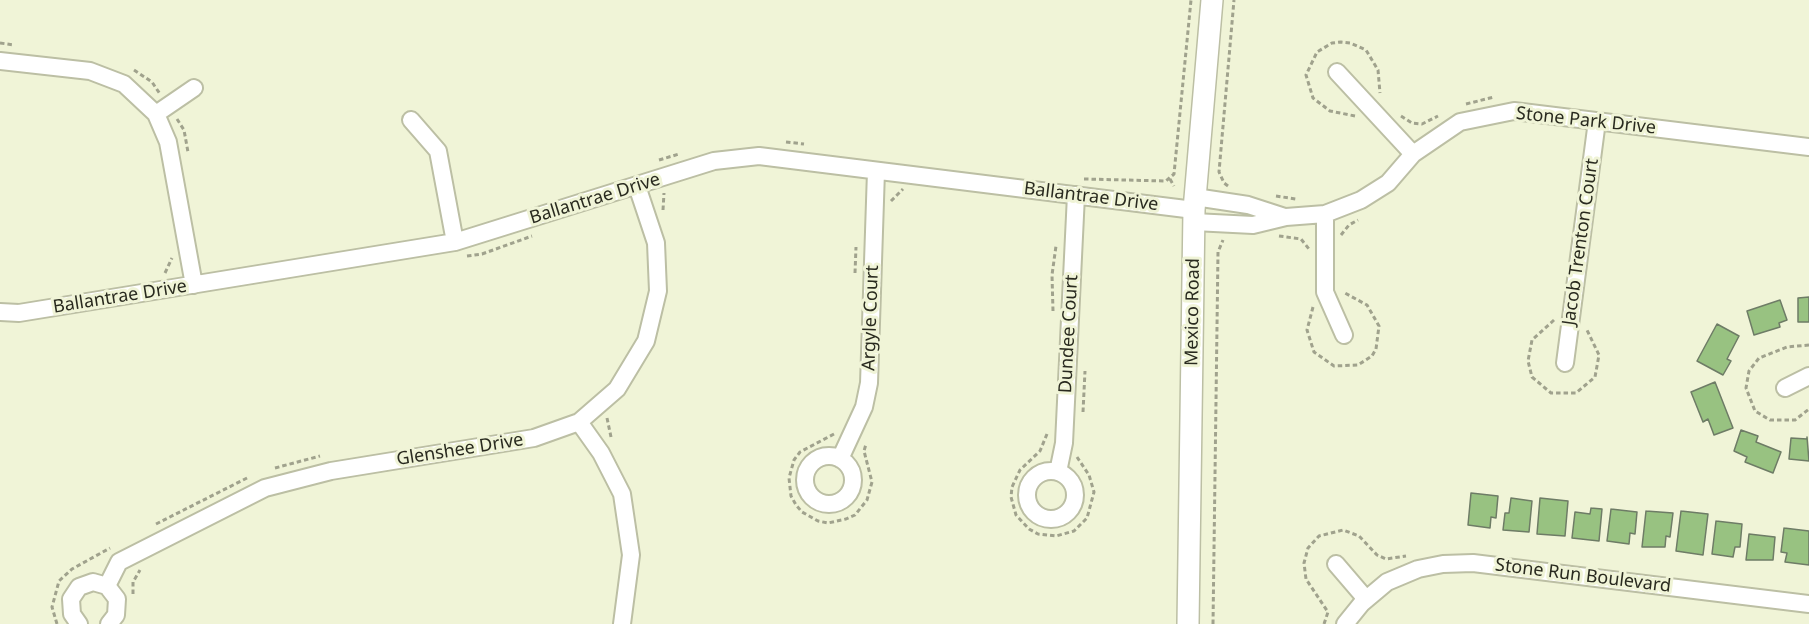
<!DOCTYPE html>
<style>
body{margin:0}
canvas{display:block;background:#f0f4d7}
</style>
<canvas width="1809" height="624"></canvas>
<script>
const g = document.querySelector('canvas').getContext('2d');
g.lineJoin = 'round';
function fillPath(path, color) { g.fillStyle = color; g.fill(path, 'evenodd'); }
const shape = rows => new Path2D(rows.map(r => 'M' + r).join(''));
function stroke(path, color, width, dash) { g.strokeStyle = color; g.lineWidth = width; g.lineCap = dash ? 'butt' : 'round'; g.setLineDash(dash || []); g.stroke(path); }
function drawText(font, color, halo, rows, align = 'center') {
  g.font = font + ' "Noto Sans",sans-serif'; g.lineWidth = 6; g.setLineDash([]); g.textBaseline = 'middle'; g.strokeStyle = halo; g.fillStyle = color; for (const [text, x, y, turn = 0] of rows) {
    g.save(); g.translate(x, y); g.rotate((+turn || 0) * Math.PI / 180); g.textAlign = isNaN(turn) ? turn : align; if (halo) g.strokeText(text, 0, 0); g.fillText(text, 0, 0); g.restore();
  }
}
const building = shape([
 [1809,297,1809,322,1798,322,1798,298,1809,297],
 [1780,300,1787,320,1779,323,1780,327,1754,335,1747,311,1780,300],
 [1717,324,1739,336,1727,359,1731,361,1723,375,1697,361,1717,324],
 [1715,382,1733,428,1714,435,1708,419,1703,422,1691,392,1715,382],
 [1741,430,1758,436,1756,442,1781,452,1773,473,1745,462,1747,457,1734,451,1741,430],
 [1807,437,1809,461,1789,459,1791,438,1807,439,1807,437],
 [1471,493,1498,496,1496,518,1491,517,1490,528,1468,525,1471,493],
 [1511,498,1532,501,1529,532,1503,530,1505,513,1509,513,1511,498],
 [1540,498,1568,501,1565,536,1537,534,1540,498],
 [1591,508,1602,509,1599,541,1572,538,1575,512,1590,514,1591,508],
 [1611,509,1637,512,1635,534,1630,533,1629,544,1607,541,1611,509],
 [1646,511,1673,513,1670,537,1666,536,1665,547,1642,547,1646,511],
 [1681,511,1708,514,1703,555,1676,551,1681,511],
 [1716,521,1742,524,1740,547,1735,547,1733,557,1712,554,1716,521],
 [1784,528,1809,531,1809,565,1785,562,1787,553,1781,552,1784,528],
 [1749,534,1775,537,1773,560,1746,560,1749,534]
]);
const path = shape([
 [0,43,14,45],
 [134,70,152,82,160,94],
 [1466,104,1494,97],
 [1355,116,1330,111,1313,98,1306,75,1317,52,1332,43,1341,42,1350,43,1366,50,1378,70,1380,93],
 [1401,116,1412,123,1422,124,1438,116],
 [177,119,184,130,188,152],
 [786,142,804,144],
 [659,160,679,154],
 [1084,179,1166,181,1174,174,1191,0],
 [1170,179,1174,186],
 [1228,186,1224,183,1219,172,1234,0],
 [1276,196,1296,199],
 [891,201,903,189],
 [663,210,664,193],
 [1341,235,1349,225,1358,220],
 [1279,236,1301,239,1309,249],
 [467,256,482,254,532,236],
 [165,273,172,258],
 [855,273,856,247],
 [1313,307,1307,330,1314,352,1334,366,1358,365,1372,356,1376,349,1379,326,1367,305,1343,292],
 [1053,311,1052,275,1056,246],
 [1554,320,1532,340,1528,361,1532,377,1551,393,1576,393,1595,377,1599,355,1586,328],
 [1809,345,1787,347,1759,358,1749,371,1746,388,1755,411,1770,420,1795,420,1809,409],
 [1083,412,1085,371],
 [607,418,611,437],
 [834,434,800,452,794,460,789,478,791,496,796,505,802,512,818,521,828,523,846,519,855,515,867,500,872,482,864,451,866,444],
 [1047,434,1040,451,1020,470,1012,487,1011,497,1016,515,1029,529,1038,534,1056,536,1074,531,1087,518,1094,492,1089,475,1077,457],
 [275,468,320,456],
 [156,524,249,477],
 [133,594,133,582,140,570],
 [57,624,52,607,59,581,72,569,110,548],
 [1213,624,1218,252,1223,240],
 [1324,624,1328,612,1306,579,1304,563,1308,548,1319,536,1343,530,1359,536,1377,555,1386,559,1406,556]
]);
const minor = shape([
 [0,61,90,71,124,84,156,114,168,142,194,285],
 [1337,72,1413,154],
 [156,114,194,88],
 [411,120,438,151,455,242],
 [1195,197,1248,205,1285,217],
 [1325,214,1325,292,1344,335],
 [1194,222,1253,225,1286,217,1325,214,1361,200,1388,183,1413,154,1460,122,1514,111,1809,147],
 [0,312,19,313,455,242,714,161,759,156,1194,210],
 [1565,363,1597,121],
 [1785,388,1809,376],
 [579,422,601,453,622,494,631,555,622,624],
 '805 480a24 24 0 1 1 48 0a24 24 0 1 1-48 0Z',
 [840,459,864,407,869,383,876,171],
 '1027 495a24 24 0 1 1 48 0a24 24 0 1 1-48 0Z',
 [1058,472,1064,443,1076,195],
 [1336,564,1366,599],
 [107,586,119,562,265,488,331,471,534,438,579,422,617,389,646,341,658,291,656,243,637,186],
 [79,624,72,614,71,599,79,587,93,582,107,586,117,599,116,615,109,624],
 [1345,624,1362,603,1387,582,1418,569,1443,564,1473,563,1809,604]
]);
const tertiary = shape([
 [1188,624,1194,210,1212,0]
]);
const streetNames = [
 ["Stone Park Drive",1586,121,6],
 ["Ballantrae Drive",1091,197,7],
 ["Ballantrae Drive",595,199,-17],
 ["Jacob Trenton Court",1581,242,-82],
 ["Ballantrae Drive",120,297,-9],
 ["Mexico Road",1193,312,-89],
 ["Argyle Court",871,318,-88],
 ["Dundee Court",1069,334,-87],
 ["Glenshee Drive",460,450,-9],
 ["Stone Run Boulevard",1583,576,7]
];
fillPath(building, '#98c281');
stroke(building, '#6e7c66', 1.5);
stroke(minor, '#bcbfa4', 20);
stroke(tertiary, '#bcbfa4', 24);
stroke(path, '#a0a28d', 3, [4.5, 3]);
stroke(minor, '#fff', 16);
stroke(tertiary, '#fff', 21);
drawText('18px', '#292a1f', '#f0f4d7', streetNames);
</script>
